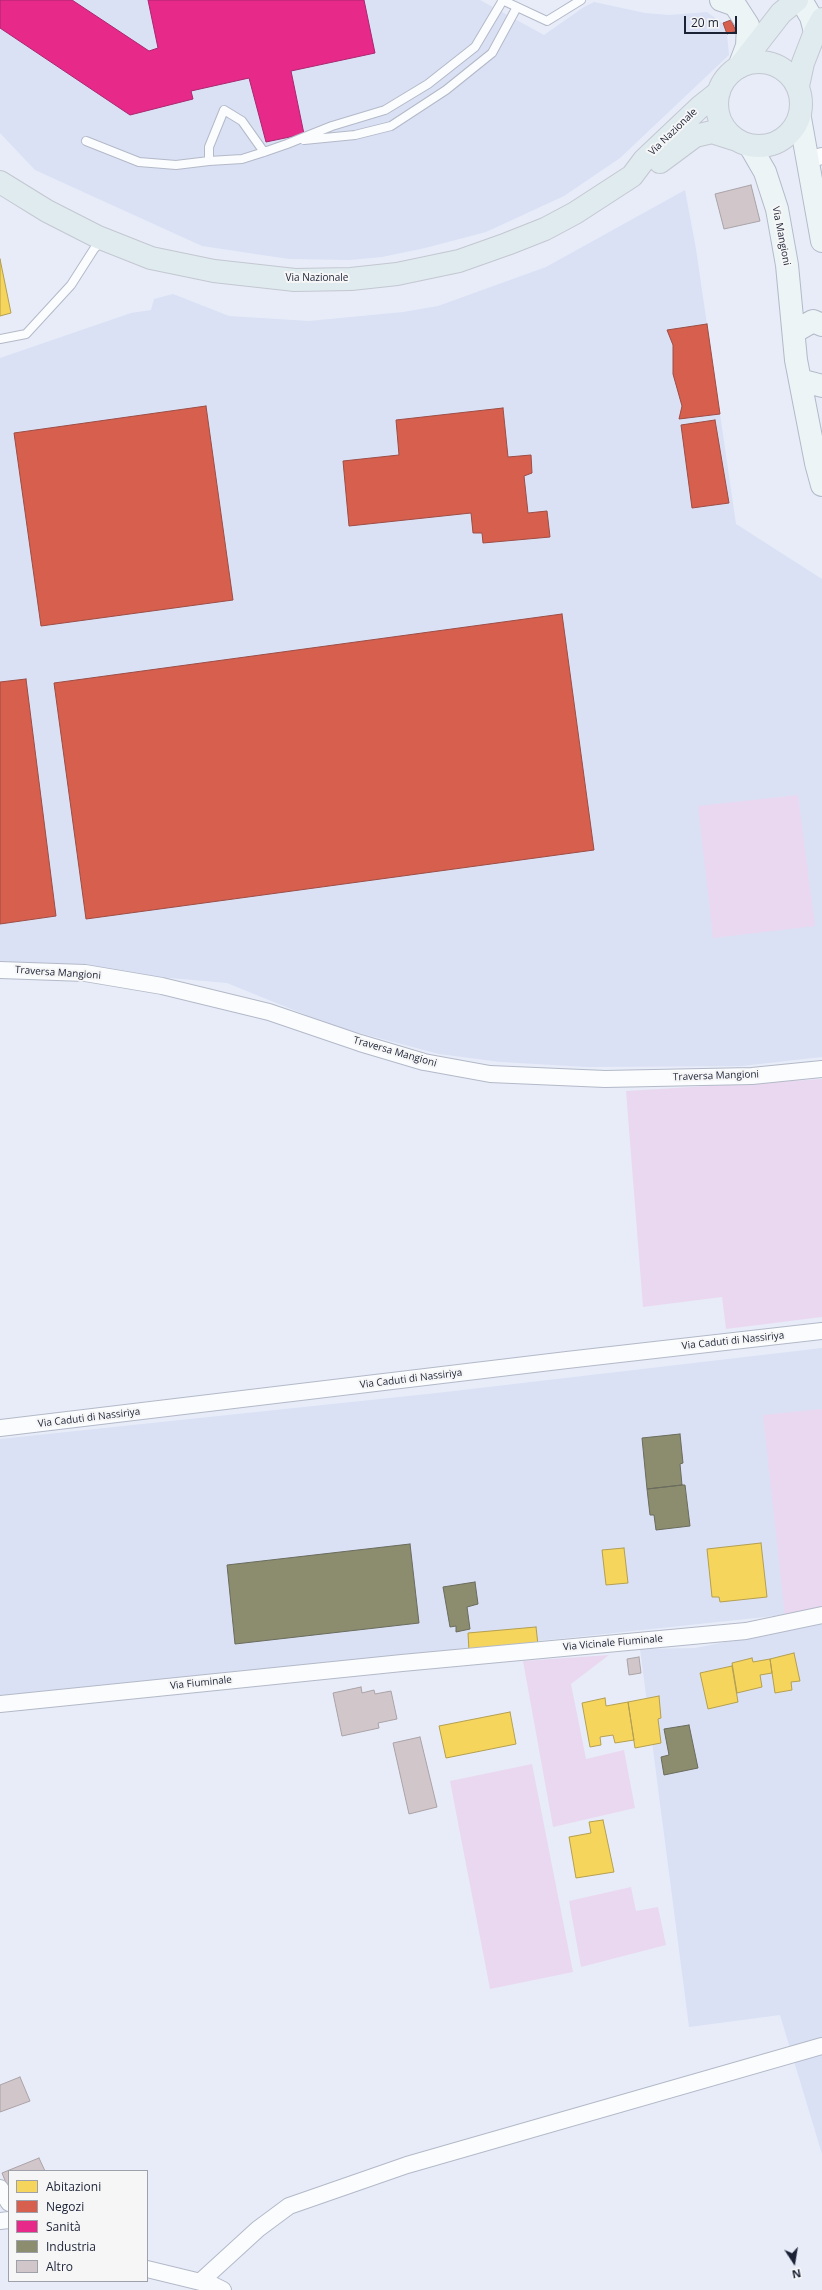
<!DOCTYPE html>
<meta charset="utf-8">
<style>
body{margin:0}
#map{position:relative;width:822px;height:2290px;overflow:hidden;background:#e7ecf8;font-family:"Open Sans",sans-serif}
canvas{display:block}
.legend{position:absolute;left:8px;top:2170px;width:140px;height:112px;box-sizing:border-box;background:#f6f6f6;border:1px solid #9ea1a9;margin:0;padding:5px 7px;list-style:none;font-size:12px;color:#1b2236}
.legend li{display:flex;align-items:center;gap:8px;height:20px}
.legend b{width:20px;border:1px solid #9ea1a9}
.north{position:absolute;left:774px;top:2242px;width:40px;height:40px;-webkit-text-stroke:3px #f6f6f6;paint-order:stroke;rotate:168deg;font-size:11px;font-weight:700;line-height:16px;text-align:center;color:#1b2236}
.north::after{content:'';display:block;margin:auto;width:14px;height:18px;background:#1b2236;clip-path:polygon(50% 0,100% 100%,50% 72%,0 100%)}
.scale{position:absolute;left:684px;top:16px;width:53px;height:18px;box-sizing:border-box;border:2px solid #1b2236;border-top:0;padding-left:5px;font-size:12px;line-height:14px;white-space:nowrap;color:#1b2236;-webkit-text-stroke:3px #f6f6f6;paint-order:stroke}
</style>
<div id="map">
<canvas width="822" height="2290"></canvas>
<ul class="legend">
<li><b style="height:11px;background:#f6d55c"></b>Abitazioni</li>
<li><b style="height:11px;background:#d6604d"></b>Negozi</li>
<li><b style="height:11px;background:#e7298a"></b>Sanità</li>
<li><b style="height:11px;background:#8c8c6e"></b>Industria</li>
<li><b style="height:11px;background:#d1c7ca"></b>Altro</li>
</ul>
<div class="north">N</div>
<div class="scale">20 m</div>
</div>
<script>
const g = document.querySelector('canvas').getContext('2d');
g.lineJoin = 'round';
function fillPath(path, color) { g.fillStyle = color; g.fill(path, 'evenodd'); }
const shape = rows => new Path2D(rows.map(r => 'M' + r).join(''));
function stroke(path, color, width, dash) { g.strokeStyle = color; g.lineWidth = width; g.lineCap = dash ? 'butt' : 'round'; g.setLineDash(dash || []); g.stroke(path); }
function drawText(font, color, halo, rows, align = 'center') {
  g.font = font + ' "Open Sans",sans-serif'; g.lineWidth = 4; g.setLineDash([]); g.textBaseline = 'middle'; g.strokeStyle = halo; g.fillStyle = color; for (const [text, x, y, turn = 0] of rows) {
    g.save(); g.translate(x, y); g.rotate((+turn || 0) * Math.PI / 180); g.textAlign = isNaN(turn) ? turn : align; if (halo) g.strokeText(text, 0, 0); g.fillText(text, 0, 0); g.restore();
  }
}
const built = shape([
 [0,0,480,0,544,35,584,7,594,2,645,13,669,15,707,12,722,23,727,35,729,55,620,158,564,196,486,232,425,248,382,257,350,260,289,259,202,246,35,170,0,133],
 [685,190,696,249,736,524,822,579,822,1057,742,1066,587,1067,501,1062,439,1054,333,1026,227,983,0,963,0,358,131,313,151,310,154,299,173,294,229,316,309,321,403,312,438,306,546,267],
 [822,1348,822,1607,784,1615,0,1698,0,1439,437,1393],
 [822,1623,822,2154,780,2015,689,2027,640,1649,695,1648]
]);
const green = shape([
 [798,795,815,926,713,938,698,806],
 [822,1079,822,1317,726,1329,722,1297,643,1307,626,1091],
 [822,1409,822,1610,785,1617,763,1415],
 [609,1655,571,1684,586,1759,624,1750,635,1808,553,1827,523,1661],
 [532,1764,573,1972,490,1989,450,1781],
 [631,1887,636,1911,658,1907,666,1945,581,1967,569,1901]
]);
const homes = shape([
 [0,259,11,313,0,316,0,259],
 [761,1543,767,1597,720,1602,719,1597,712,1597,707,1549,761,1543],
 [624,1548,628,1583,606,1585,602,1550,624,1548],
 [536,1627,538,1645,469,1651,468,1633,536,1627],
 [794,1653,800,1681,791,1682,792,1690,775,1693,770,1659,794,1653],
 [752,1658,753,1662,770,1659,772,1673,760,1675,762,1687,737,1693,732,1663,752,1658],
 [732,1666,738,1702,708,1709,700,1673,732,1666],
 [659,1696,661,1718,658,1719,661,1743,635,1748,628,1702,659,1696],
 [605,1698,606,1706,628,1702,634,1740,615,1743,613,1735,600,1737,601,1745,590,1747,582,1703,605,1698],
 [510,1712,516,1744,446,1758,439,1726,510,1712],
 [603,1820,614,1872,576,1878,569,1837,591,1833,589,1822,603,1820]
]);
const shops = shape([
 [731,20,736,31,727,34,723,23,731,20],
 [707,324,720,414,679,419,682,406,673,374,673,345,667,330,707,324],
 [206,406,233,600,41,626,14,433,206,406],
 [503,408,508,457,531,455,532,473,524,476,528,513,547,511,550,537,483,543,482,533,473,533,471,513,349,526,343,461,399,455,396,420,503,408],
 [715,420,729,503,692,508,681,425,715,420],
 [562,614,594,850,86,919,54,683,562,614],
 [26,679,56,916,0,924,0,682,26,679]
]);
const health = shape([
 [0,0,72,0,149,51,158,48,148,0,364,0,375,53,291,71,304,134,266,142,249,78,191,91,193,99,130,115,0,28,0,0]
]);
const industry = shape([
 [680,1434,683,1463,680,1464,682,1485,647,1489,642,1438,680,1434],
 [682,1485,685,1485,690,1526,656,1530,654,1515,650,1515,647,1489,682,1485],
 [410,1544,419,1623,235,1644,227,1565,410,1544],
 [475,1582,478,1604,467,1607,470,1629,456,1632,456,1626,450,1627,443,1587,475,1582],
 [689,1725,698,1768,664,1775,661,1757,669,1755,664,1729,689,1725]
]);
const building = shape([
 [751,185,760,221,724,229,715,194,751,185],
 [639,1657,641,1673,629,1675,627,1659,639,1657],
 [361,1687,362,1693,374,1690,375,1694,391,1691,397,1719,378,1723,379,1728,342,1736,333,1693,361,1687],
 [420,1737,437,1807,409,1814,393,1743,420,1737],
 [20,2077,30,2101,0,2112,0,2085,20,2077],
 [39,2158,45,2171,9,2171,9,2190,2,2173,39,2158]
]);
const lane = shape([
 [502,0,547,21,581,0],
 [304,140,355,135,391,126,446,90,492,53,517,7],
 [86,141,139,162,176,165,209,161],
 [264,152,242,121,224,110,209,147,209,161,242,159,264,152,287,144,332,126,385,110,428,84,475,47,503,0],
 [0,339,26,334,71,285,94,249,103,240]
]);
const street = shape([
 [807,160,822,156],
 [0,970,85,973,162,986,269,1012,360,1043,424,1062,490,1074,605,1079,752,1076,822,1069],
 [0,1428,567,1360,822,1331],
 [0,1704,402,1663,746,1631,822,1615],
 [0,2188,9,2203],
 [0,2221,9,2220],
 [147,2269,213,2285,223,2290],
 [200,2282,258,2229,289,2206,407,2165,822,2046]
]);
const secondary = shape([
 [721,0,735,5,748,25,747,46,739,67],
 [801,0,811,17,815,32],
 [800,118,822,241],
 [750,146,765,172,777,209,787,265,796,360,816,463,822,485],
 [794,332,813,321,822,325],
 [800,380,822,386]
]);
const primary = shape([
 '717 104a42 42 0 1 1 84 0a42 42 0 1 1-84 0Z',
 [739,67,781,13,797,0],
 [798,86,803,63,815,32,822,19],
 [660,162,695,136,712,132,737,140],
 [0,182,47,211,98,237,151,258,214,271,295,280,351,279,397,274,459,261,507,244,545,229,575,213,632,176,644,160,700,107,719,92]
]);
const streetNames = [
 ["Via Nazionale",673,132,-44],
 ["Via Mangioni",781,236,79],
 ["Via Nazionale",317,278],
 ["Traversa Mangioni",58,973,4],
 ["Traversa Mangioni",395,1052,16],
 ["Traversa Mangioni",716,1076,-2],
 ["Via Caduti di Nassiriya",733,1341,-6],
 ["Via Caduti di Nassiriya",411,1379,-7],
 ["Via Caduti di Nassiriya",89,1418,-7],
 ["Via Vicinale Fiuminale",613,1643,-5],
 ["Via Fiuminale",201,1683,-6]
];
fillPath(built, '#dae1f4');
fillPath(green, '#ead8f0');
fillPath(homes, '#f6d55c');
stroke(homes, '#b49f51', 1);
fillPath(shops, '#d6604d');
stroke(shops, '#9e4d46', 1);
fillPath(health, '#e7298a');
stroke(health, '#aa2771', 1);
fillPath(industry, '#8c8c6e');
stroke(industry, '#6a6c5d', 1);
fillPath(building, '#d1c7ca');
stroke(building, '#aaa2a6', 1);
stroke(lane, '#b3b9c8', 10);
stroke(street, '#b3b9c8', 18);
stroke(secondary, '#b3b9c8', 24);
stroke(primary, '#c4c7d0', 24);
stroke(lane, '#fbfcfe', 8);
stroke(street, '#fbfcfe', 16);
stroke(secondary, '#edf4f6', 22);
stroke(primary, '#dfebef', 22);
drawText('10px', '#1b2236', '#f6f6f6', streetNames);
</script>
